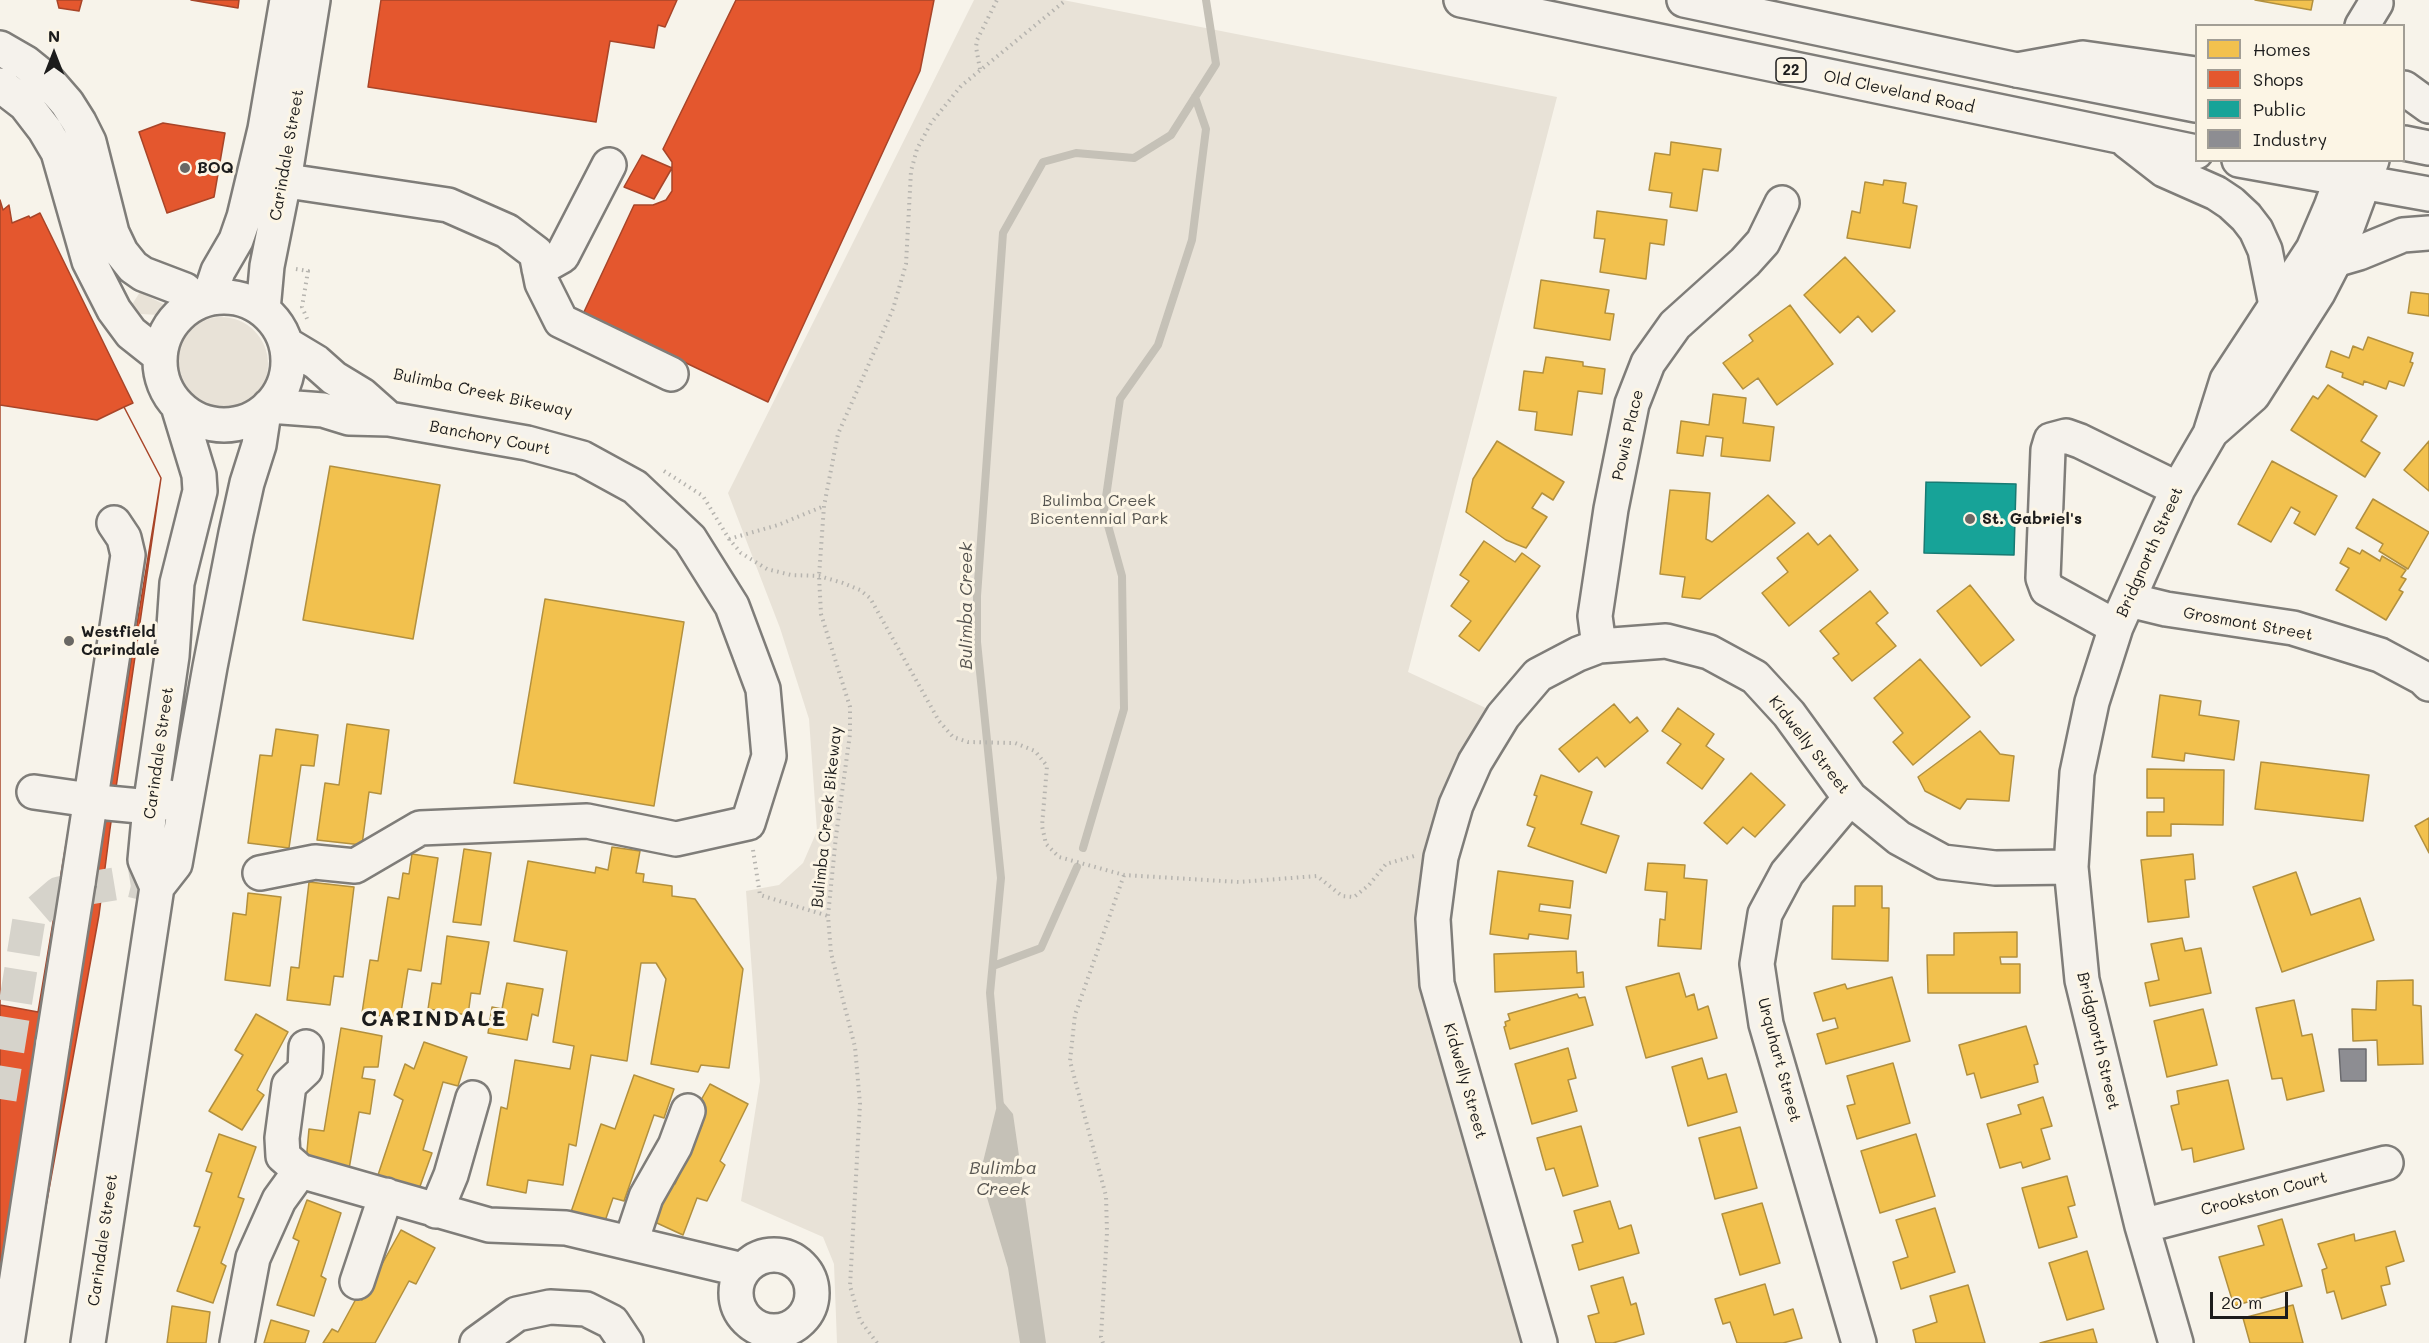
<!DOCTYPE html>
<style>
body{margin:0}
#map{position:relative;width:2429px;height:1343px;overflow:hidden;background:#f7f3ea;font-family:Mali,sans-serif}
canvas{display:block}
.legend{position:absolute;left:2195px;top:24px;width:210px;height:138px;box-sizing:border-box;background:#fcf5e5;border:2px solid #a29e95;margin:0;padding:8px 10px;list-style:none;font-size:18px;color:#1c1c1c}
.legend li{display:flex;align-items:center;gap:12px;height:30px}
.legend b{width:30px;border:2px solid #a29e95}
.north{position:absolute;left:24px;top:24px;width:60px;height:60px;-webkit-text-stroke:4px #fcf5e5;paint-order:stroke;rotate:0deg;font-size:16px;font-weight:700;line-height:24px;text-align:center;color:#1c1c1c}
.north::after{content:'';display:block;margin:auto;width:21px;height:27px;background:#1c1c1c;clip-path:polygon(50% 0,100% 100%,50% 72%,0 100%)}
.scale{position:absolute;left:2210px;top:1292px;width:78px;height:27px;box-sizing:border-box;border:3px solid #1c1c1c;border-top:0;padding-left:8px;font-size:18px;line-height:21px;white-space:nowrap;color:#1c1c1c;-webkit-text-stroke:4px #fcf5e5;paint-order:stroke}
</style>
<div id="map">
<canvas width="2429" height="1343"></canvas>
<ul class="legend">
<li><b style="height:16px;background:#f2c14e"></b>Homes</li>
<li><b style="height:16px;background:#e4572e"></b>Shops</li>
<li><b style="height:16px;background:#17a398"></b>Public</li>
<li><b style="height:16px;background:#8d8d92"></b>Industry</li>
</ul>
<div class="north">N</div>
<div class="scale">20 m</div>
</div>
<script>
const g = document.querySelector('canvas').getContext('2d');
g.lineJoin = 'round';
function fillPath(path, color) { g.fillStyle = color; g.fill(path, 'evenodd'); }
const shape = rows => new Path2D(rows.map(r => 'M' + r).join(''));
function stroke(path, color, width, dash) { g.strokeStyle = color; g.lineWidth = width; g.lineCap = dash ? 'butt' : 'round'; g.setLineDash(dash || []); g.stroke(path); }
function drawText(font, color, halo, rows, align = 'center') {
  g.font = font + ' Mali,sans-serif'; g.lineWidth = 6; g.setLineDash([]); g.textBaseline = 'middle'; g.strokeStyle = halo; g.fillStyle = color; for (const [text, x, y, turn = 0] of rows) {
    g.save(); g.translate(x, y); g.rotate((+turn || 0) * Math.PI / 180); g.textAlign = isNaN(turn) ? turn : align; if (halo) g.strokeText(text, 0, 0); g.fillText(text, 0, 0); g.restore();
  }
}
const green = shape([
 [974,0,1063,0,1557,97,1408,672,1503,716,1433,919,1540,1343,837,1343,834,1264,823,1237,741,1201,760,1081,746,891,779,885,803,863,817,831,809,719,780,628,728,493],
 [140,292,165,305,164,310,159,315,141,314,124,308,133,303],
 '174 364a47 47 0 1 1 94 0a47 47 0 1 1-94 0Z'
]);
const water = shape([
 [999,1097,1013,1114,1046,1343,1020,1343,1008,1268,980,1174]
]);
const homes = shape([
 [2255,0,2313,0,2311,10,2255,0],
 [1671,142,1721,149,1718,171,1703,169,1697,211,1670,207,1672,193,1649,190,1655,153,1670,155,1671,142],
 [1884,180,1906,183,1903,203,1917,206,1910,248,1847,238,1852,211,1860,213,1865,182,1883,185,1884,180],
 [1597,211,1667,220,1664,245,1650,243,1646,279,1600,272,1605,239,1594,238,1597,211],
 [1845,257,1895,311,1872,332,1858,316,1840,333,1804,295,1845,257],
 [1541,280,1609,290,1605,313,1614,314,1610,340,1534,328,1541,280],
 [2411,292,2429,294,2429,316,2408,313,2411,292],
 [1790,305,1833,364,1777,405,1758,378,1743,389,1723,363,1753,341,1749,335,1790,305],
 [2368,337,2413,353,2410,362,2413,363,2404,386,2389,381,2386,389,2364,381,2363,385,2342,377,2343,373,2326,367,2331,351,2349,358,2353,346,2363,350,2368,337],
 [1546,357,1583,362,1583,366,1605,369,1602,394,1578,391,1572,435,1535,430,1537,412,1519,410,1524,371,1543,373,1546,357],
 [2328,385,2377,416,2361,441,2380,453,2365,477,2291,430,2313,396,2318,399,2328,385],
 [1713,394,1746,398,1743,423,1774,427,1770,461,1721,456,1723,438,1706,436,1703,456,1677,453,1681,421,1709,425,1713,394],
 [1497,441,1564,482,1553,500,1542,493,1532,508,1547,517,1526,548,1506,540,1466,512,1473,479,1497,441],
 [2429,441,2429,491,2404,470,2429,441],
 [2272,461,2337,496,2315,535,2294,523,2300,512,2291,507,2271,542,2238,524,2272,461],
 [330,466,440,485,413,639,303,620,330,466],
 [1670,490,1710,493,1706,539,1712,542,1768,495,1795,523,1700,599,1682,597,1685,577,1660,574,1670,490],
 [2373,499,2429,532,2408,569,2379,551,2383,544,2356,528,2373,499],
 [1808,533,1818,545,1830,535,1858,570,1789,626,1762,593,1788,572,1777,558,1808,533],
 [1484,541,1515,562,1522,553,1540,566,1479,651,1459,636,1471,621,1451,606,1469,581,1460,575,1484,541],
 [2348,548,2360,554,2362,550,2380,561,2382,556,2406,570,2401,577,2406,579,2399,590,2403,592,2386,620,2336,590,2349,568,2340,563,2348,548],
 [1970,585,2014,640,1981,666,1937,611,1970,585],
 [1870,591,1888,613,1876,623,1896,646,1852,681,1833,658,1839,654,1820,631,1870,591],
 [545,599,684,622,654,806,514,783,545,599],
 [1920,659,1970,717,1913,765,1893,742,1903,733,1874,698,1920,659],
 [2160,695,2201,701,2199,715,2239,721,2234,760,2185,753,2184,761,2152,757,2160,695],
 [1614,704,1630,723,1637,717,1648,731,1605,767,1597,757,1579,772,1559,749,1614,704],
 [1678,708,1714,734,1706,746,1724,759,1702,789,1667,763,1681,744,1662,731,1678,708],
 [347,724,389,730,381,794,369,792,362,845,317,840,325,783,339,785,347,724],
 [276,729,318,735,314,766,301,765,289,848,248,843,260,755,272,756,276,729],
 [1980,731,2000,754,2014,756,2009,801,1967,799,1960,809,1925,791,1918,777,1980,731],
 [2261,762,2369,775,2363,821,2255,809,2261,762],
 [2147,769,2224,770,2223,825,2171,824,2171,836,2147,836,2147,812,2164,812,2164,798,2147,798,2147,769],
 [1751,773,1785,805,1755,837,1743,827,1727,844,1704,823,1751,773],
 [1541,775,1592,792,1581,824,1619,836,1606,873,1528,846,1535,828,1527,825,1537,796,1534,795,1541,775],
 [2429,818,2429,853,2415,826,2429,818],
 [612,847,640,851,636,873,644,874,643,882,672,886,672,896,695,899,743,969,729,1068,701,1065,698,1072,651,1064,666,979,656,963,641,963,627,1061,591,1055,576,1146,569,1144,563,1185,528,1180,526,1193,487,1185,501,1107,507,1109,515,1060,570,1069,574,1046,553,1042,567,951,514,941,528,861,595,873,596,867,608,870,612,847],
 [464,849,491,853,481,925,453,922,464,849],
 [412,854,438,858,421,971,408,969,400,1019,362,1013,370,960,378,961,388,897,399,899,403,873,409,874,412,854],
 [2193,854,2195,879,2185,880,2189,917,2148,922,2141,860,2193,854],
 [1648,863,1685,865,1684,878,1707,880,1701,949,1658,946,1660,919,1665,920,1667,892,1645,890,1648,863],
 [1498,871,1573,881,1570,908,1540,904,1539,911,1571,915,1568,939,1529,934,1528,939,1490,934,1498,871],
 [2296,872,2311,915,2360,898,2374,940,2282,972,2253,887,2296,872],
 [309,882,354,887,343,977,334,976,330,1005,287,1000,291,967,299,968,309,882],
 [1855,886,1882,886,1882,908,1889,908,1888,961,1832,959,1833,906,1855,906,1855,886],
 [248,893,281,897,270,986,225,980,233,913,246,915,248,893],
 [2017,932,2017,957,2000,957,2001,964,2020,964,2020,993,1928,993,1927,955,1954,955,1954,933,2017,932],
 [447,936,489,942,480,994,471,993,468,1015,428,1009,432,983,441,984,447,936],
 [2182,938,2185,951,2201,948,2211,993,2150,1006,2145,983,2159,980,2151,944,2182,938],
 [1576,951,1577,973,1583,972,1584,987,1495,992,1494,954,1576,951],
 [1679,973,1686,997,1694,994,1698,1010,1708,1006,1717,1038,1646,1058,1626,987,1679,973],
 [1892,977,1910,1041,1826,1064,1817,1034,1838,1028,1835,1018,1823,1021,1814,993,1845,984,1847,989,1892,977],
 [2413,980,2413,1005,2421,1006,2423,1064,2378,1065,2377,1040,2353,1041,2352,1009,2376,1010,2377,981,2413,980],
 [507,983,543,989,538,1016,532,1014,527,1040,488,1033,492,1007,502,1009,507,983],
 [1577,994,1579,998,1585,997,1593,1025,1510,1049,1504,1027,1506,1026,1505,1022,1510,1020,1508,1014,1577,994],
 [2294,1000,2302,1036,2312,1034,2324,1091,2287,1100,2282,1078,2272,1079,2256,1008,2294,1000],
 [2203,1009,2217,1065,2167,1077,2154,1021,2203,1009],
 [256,1014,288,1032,257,1090,264,1095,242,1130,209,1111,243,1055,235,1050,256,1014],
 [2026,1026,2038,1064,2034,1065,2038,1082,1981,1098,1974,1073,1967,1075,1959,1045,2026,1026],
 [341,1028,382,1036,378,1067,364,1067,362,1078,375,1080,370,1114,359,1112,349,1169,306,1162,309,1129,324,1131,341,1028],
 [424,1042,467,1057,458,1086,443,1082,423,1150,432,1153,418,1192,377,1178,403,1100,394,1095,405,1064,414,1069,424,1042],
 [1568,1048,1576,1078,1568,1080,1577,1111,1532,1124,1515,1064,1568,1048],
 [1702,1058,1708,1079,1726,1074,1737,1112,1688,1126,1672,1067,1702,1058],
 [1893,1063,1910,1123,1857,1139,1847,1106,1855,1104,1847,1076,1893,1063],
 [634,1075,674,1089,664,1118,654,1115,624,1201,613,1198,604,1224,571,1212,601,1124,615,1129,634,1075],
 [2228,1080,2244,1149,2194,1162,2192,1148,2182,1150,2171,1106,2179,1104,2177,1091,2228,1080],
 [710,1084,748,1104,720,1161,725,1165,707,1201,697,1198,683,1235,646,1218,662,1179,675,1184,702,1125,691,1118,710,1084],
 [2043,1097,2052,1126,2041,1129,2050,1159,2023,1168,2021,1162,2000,1168,1987,1124,2021,1114,2018,1105,2043,1097],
 [1581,1126,1598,1186,1563,1196,1554,1168,1546,1170,1537,1138,1581,1126],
 [1740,1127,1757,1188,1715,1199,1699,1138,1740,1127],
 [219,1134,256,1147,238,1197,244,1199,221,1263,226,1266,213,1303,177,1291,200,1227,194,1226,212,1173,206,1171,219,1134],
 [1916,1134,1935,1196,1880,1213,1861,1151,1916,1134],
 [2067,1176,2075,1205,2068,1207,2077,1237,2039,1248,2022,1188,2067,1176],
 [307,1200,341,1213,321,1276,326,1279,314,1316,277,1305,299,1241,293,1238,307,1200],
 [1610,1201,1619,1229,1631,1225,1639,1253,1579,1270,1572,1245,1583,1242,1574,1211,1610,1201],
 [1762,1203,1780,1263,1740,1275,1722,1214,1762,1203],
 [1935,1208,1955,1272,1901,1289,1893,1262,1908,1257,1896,1220,1935,1208],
 [2282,1219,2302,1286,2234,1306,2219,1257,2264,1245,2258,1226,2282,1219],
 [401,1230,435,1248,416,1284,409,1281,375,1343,323,1343,332,1329,338,1332,357,1297,362,1300,401,1230],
 [2395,1231,2404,1261,2386,1267,2390,1284,2381,1286,2386,1305,2342,1319,2334,1291,2327,1293,2322,1270,2327,1268,2318,1244,2354,1234,2355,1241,2395,1231],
 [2087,1251,2104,1309,2067,1320,2049,1263,2087,1251],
 [1623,1277,1631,1305,1636,1303,1644,1334,1613,1343,1596,1343,1588,1316,1599,1313,1591,1286,1623,1277],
 [1765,1284,1774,1315,1793,1309,1802,1338,1783,1343,1737,1343,1730,1322,1723,1324,1715,1299,1765,1284],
 [1968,1285,1985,1343,1916,1343,1913,1330,1937,1322,1930,1296,1968,1285],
 [2293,1305,2303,1343,2250,1343,2243,1318,2293,1305],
 [172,1306,210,1312,206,1343,167,1343,172,1306],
 [271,1320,309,1331,305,1343,264,1343,271,1320],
 [2093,1329,2097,1343,2040,1343,2093,1329]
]);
const shops = shape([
 [57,0,82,0,79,11,59,8,57,0],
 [191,0,239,0,238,8,191,0],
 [381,0,677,0,665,27,658,25,654,48,610,41,596,122,368,87,381,0],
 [736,0,934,0,920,71,768,402,583,314,634,205,653,205,666,200,672,191,672,162,663,149,736,0],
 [163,123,225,133,214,197,167,213,139,132,163,123],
 [642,155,672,168,654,199,624,187,642,155],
 [0,200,3,210,9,205,12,223,29,216,30,218,40,213,133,403,124,407,161,478,110,829,99,915,21,1343,0,1339,0,200],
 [0,405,97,420,124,407,161,478,102,838,68,832,38,1012,0,1005,0,405]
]);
const public = shape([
 [1926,482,2016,484,2014,555,1924,553,1926,482]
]);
const industry = shape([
 [2339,1049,2366,1049,2366,1081,2341,1081,2339,1049]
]);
const stream = shape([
 [1083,848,1124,709,1122,576,1104,511,1120,399,1158,345,1192,240,1206,129,1195,97],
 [993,966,1041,948,1077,867],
 [1000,1106,990,993,1001,878,977,642,977,596,1003,233,1043,162,1076,153,1134,158,1171,135,1216,64,1206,0]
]);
const minorTunnel = shape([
 [0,1099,29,919,59,893,132,881,157,887]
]);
const path = shape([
 [980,69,976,47,977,40,997,0],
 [296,269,308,271,302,307,308,321],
 [664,471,703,496,729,539,741,553,767,569,791,575,819,576,843,583,860,590,870,598,939,721,953,737,968,742,1015,743,1035,751,1047,766,1042,826,1046,844,1059,857,1124,875,1239,882,1317,876,1342,896,1354,897,1369,885,1386,864,1414,856],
 [729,539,778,525,824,506],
 [753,850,760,895,828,916],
 [877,1343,860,1320,850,1286,860,1104,855,1047,831,953,828,916,836,836,850,734,850,707,821,614,819,576,824,506,838,434,893,309,906,264,911,171,917,149,931,123,961,86,1066,0],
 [1103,1343,1101,1337,1107,1232,1106,1196,1070,1061,1075,1015,1124,875]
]);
const minor = shape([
 [2362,26,2376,3],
 [0,48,26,63,47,80,67,103,79,122,89,142,112,233,121,252,133,267,143,274,185,290,198,302],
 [2017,70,2083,58,2196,74],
 [0,85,25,104,45,130,58,152,89,261,114,310,131,333,160,356],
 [2404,88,2429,106],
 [254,176,448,205,507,231,536,253,542,283,561,321,671,374],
 [539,269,562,256,609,165],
 '160 361a64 64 0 1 1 128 0a64 64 0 1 1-128 0Z',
 [209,298,218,271,236,240,244,217,265,129,287,0],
 [263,310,267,266,284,181,313,0],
 [286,344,316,362,334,378,362,395,389,419],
 [2211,432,2253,395,2318,293,2335,260,2372,160],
 [2129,600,2166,609,2293,628,2380,655,2423,678,2429,684],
 [2116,627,2047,589,2043,578,2048,450,2051,440,2066,436,2080,441,2178,489],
 [1599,646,1595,616,1611,509,1632,404,1648,363,1675,325,1745,262,1763,242,1782,203],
 [34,792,90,800],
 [1850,798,1787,873,1765,914,1757,964,1766,1024,1859,1343],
 [108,803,150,807,160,804,169,797],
 [260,873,315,862,355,866,420,828,587,821,676,839,748,823,769,756,763,689,732,606,690,539,635,487,582,458,527,443,389,419,349,418,323,410,269,406],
 [78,883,128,555,124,538,114,523],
 [157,887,145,860,150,807,172,656,177,583,200,491,199,475,178,406],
 [306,1047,305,1070,289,1085,282,1138,283,1156,300,1171,489,1225,566,1228,743,1270],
 [436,1211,451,1175,473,1098],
 [2142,1226,2386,1163],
 [631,1242,646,1197,675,1146,688,1111],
 '736 1293a38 38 0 1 1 76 0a38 38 0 1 1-76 0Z',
 [357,1282,386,1195],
 [7,1343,53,1042],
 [88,1343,157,887,175,864,210,667,236,533,247,483,259,445,264,412],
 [237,1343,253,1258,279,1200,300,1171],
 [477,1343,517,1314,550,1307,586,1309,612,1322,626,1343],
 [1540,1343,1437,984,1433,919,1441,857,1456,805,1475,762,1503,716,1538,675,1578,654,1599,646,1666,641,1709,652,1755,677,1789,714,1850,798,1899,838,1943,862,1995,868,2071,867],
 [2176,1343,2142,1226,2082,980,2071,867,2077,773,2092,702,2116,627,2160,528,2178,489,2210,434,2227,380,2313,249,2331,207,2348,160]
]);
const highway = shape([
 [1461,0,2196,152],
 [1684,0,2017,70,2196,105],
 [2128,142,2164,170,2216,193,2231,203,2246,217,2256,230,2265,250,2276,305],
 [2404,143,2429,148],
 [2239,160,2429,194],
 [2335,260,2359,253,2403,235,2429,233]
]);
const minorBridge = shape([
 [53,1042,78,883]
]);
const markers = [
 [185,168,6,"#696764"],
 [1970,519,6,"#696764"],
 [69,641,6,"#696764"]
];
const shields = [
 [1791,70,30]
];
const shieldNames = [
 ["22",1791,70]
];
const streetNames = [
 ["Old Cleveland Road",1899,92,12],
 ["Carindale Street",287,155,-80],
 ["Bulimba Creek Bikeway",483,393,12],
 ["Powis Place",1628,435,-77],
 ["Banchory Court",490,438,11],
 ["Bridgnorth Street",2150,552,-66],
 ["Grosmont Street",2248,624,10],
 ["Kidwelly Street",1809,745,52],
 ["Carindale Street",159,753,-82],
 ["Bulimba Creek Bikeway",827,817,-84],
 ["Bridgnorth Street",2098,1041,77],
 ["Urquhart Street",1779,1060,75],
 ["Kidwelly Street",1465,1081,74],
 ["Crookston Court",2264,1194,-15],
 ["Carindale Street",103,1240,-82]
];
const poiNames = [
 ["BOQ",197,168],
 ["St. Gabriel's",1982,519],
 ["Westfield",81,632],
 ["Carindale",81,650]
];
const parkNames = [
 ["Bulimba Creek",1099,501],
 ["Bicentennial Park",1099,519]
];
const waterNames = [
 ["Bulimba Creek",966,606,-90],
 ["Bulimba",1003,1168],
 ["Creek",1003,1189]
];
const districtNames = [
 ["CARINDALE",434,1019]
];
fillPath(green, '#e8e2d7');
fillPath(water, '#c5c1b7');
fillPath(homes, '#f2c14e');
stroke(homes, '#b2903f', 1.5);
fillPath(shops, '#e4572e');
stroke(shops, '#a84529', 1.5);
fillPath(public, '#17a398');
stroke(public, '#187a73', 1.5);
fillPath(industry, '#8d8d92');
stroke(industry, '#6b6b6f', 1.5);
stroke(stream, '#c5c1b7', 8);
stroke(minorTunnel, '#d6d3cb', 33, [33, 16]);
stroke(minor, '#7f7d79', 38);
stroke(highway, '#7f7d79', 38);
stroke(path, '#b6b4af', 4, [1.5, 4.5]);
stroke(minor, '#f5f2ec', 33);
stroke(highway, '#f5f2ec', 33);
stroke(minorBridge, '#7f7d79', 38, []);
stroke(minorBridge, '#f5f2ec', 33);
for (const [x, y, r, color] of markers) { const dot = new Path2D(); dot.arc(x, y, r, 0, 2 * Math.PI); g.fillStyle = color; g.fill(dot); stroke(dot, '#fcf5e5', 2); }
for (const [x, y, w] of shields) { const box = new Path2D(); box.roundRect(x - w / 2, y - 12, w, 24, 4.5); g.fillStyle = '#fcf5e5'; g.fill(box); stroke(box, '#1c1c1c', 1.5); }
drawText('bold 15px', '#1c1c1c', null, shieldNames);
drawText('16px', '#1c1c1c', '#fcf5e5', streetNames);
drawText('bold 16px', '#1c1c1c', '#fcf5e5', poiNames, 'left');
drawText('16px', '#555450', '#fcf5e5', parkNames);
drawText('italic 18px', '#575551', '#fcf5e5', waterNames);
g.letterSpacing = '1.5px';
drawText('bold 22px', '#1c1c1c', '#fcf5e5', districtNames);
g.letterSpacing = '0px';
</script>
